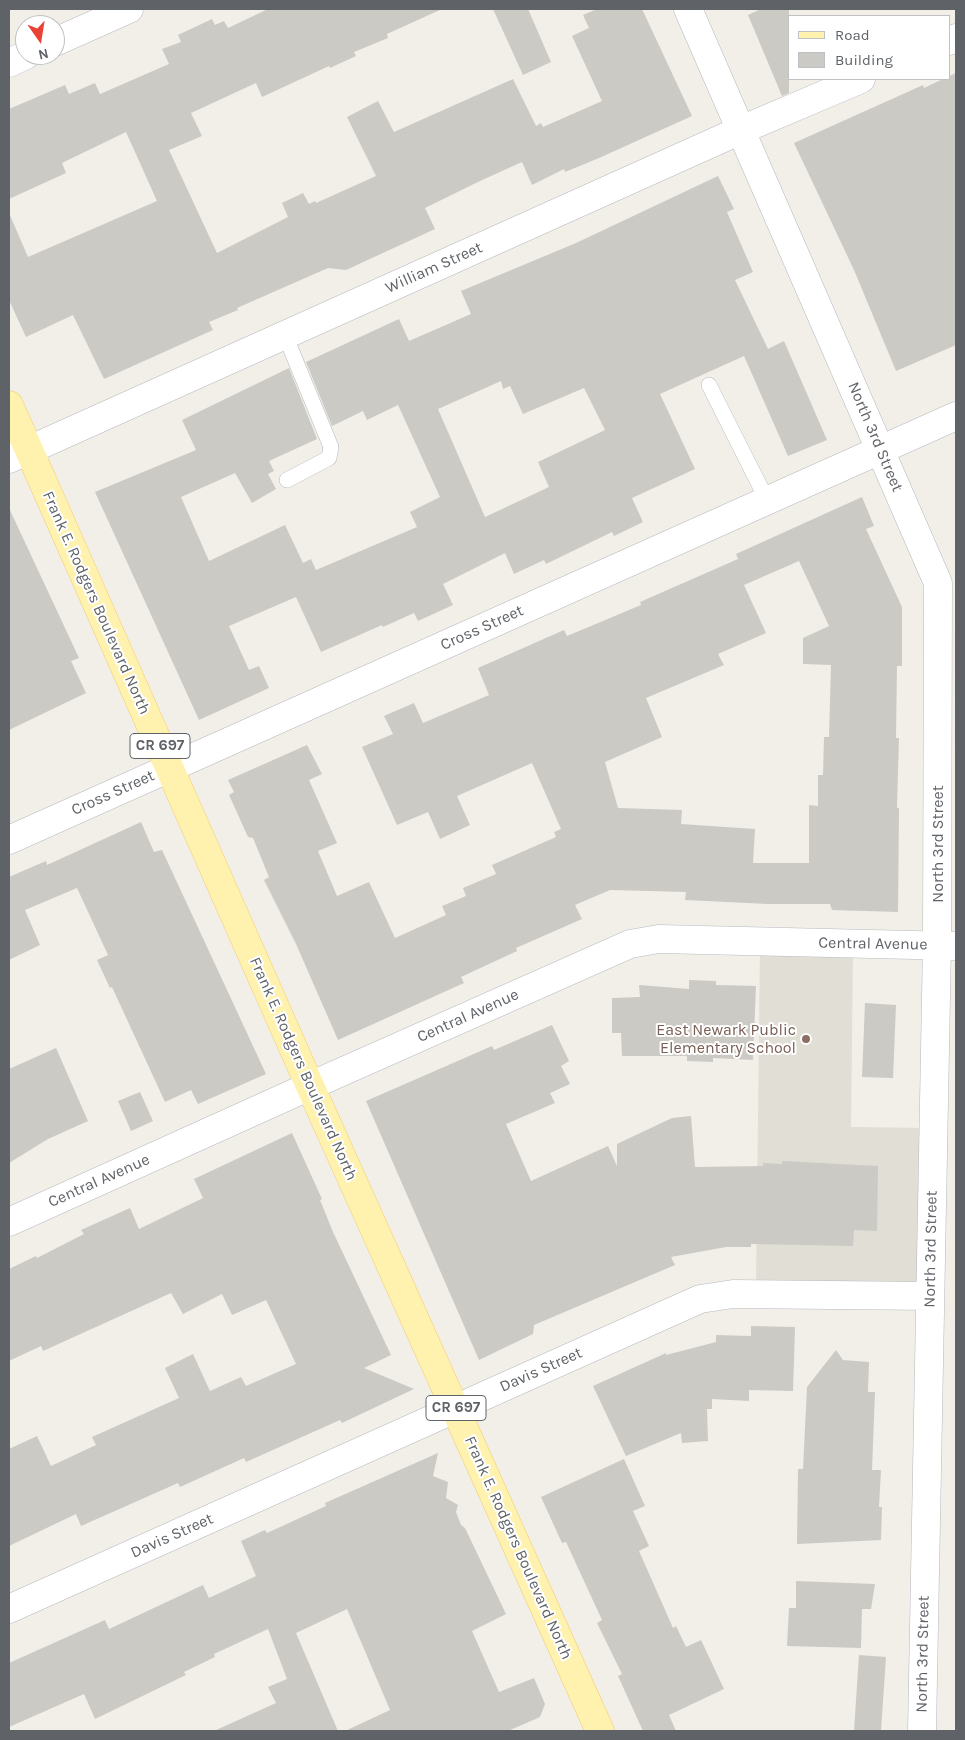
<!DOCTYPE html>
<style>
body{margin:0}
#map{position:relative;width:965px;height:1740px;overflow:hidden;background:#f1efe8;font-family:Karla,sans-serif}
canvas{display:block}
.frame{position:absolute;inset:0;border:10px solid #5f6368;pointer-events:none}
.legend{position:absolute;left:788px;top:15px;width:162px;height:65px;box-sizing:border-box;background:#fff;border:1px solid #bfc1c3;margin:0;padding:6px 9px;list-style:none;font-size:15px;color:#5f6368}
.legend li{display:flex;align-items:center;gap:10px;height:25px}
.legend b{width:25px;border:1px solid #bfc1c3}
.north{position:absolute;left:15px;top:15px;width:50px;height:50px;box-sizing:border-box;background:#fff;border:1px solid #bfc1c3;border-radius:50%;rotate:167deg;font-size:14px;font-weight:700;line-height:20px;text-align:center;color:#5f6368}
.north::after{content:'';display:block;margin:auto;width:18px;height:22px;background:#ea4335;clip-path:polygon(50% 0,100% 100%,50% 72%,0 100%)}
</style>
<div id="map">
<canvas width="965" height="1740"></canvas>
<div class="frame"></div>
<ul class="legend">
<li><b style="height:6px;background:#fff2af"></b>Road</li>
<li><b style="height:14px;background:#cccac5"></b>Building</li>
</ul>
<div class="north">N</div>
</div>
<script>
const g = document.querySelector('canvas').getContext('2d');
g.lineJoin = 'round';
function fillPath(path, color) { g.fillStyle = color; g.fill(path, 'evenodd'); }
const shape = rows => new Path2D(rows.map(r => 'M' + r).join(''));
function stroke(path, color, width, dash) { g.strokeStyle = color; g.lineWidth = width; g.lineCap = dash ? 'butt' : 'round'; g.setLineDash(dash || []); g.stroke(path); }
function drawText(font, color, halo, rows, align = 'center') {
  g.font = font + ' Karla,sans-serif'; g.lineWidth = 4; g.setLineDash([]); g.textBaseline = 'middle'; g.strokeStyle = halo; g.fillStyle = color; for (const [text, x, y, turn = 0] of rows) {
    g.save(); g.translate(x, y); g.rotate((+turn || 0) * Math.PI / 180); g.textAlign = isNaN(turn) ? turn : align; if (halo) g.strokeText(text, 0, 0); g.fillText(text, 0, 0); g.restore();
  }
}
const education = shape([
 [760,946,853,950,851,1127,929,1128,925,1291,756,1289]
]);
const building = shape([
 [268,9,442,9,387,34,388,38,354,52,356,56,330,68,329,66,262,97,256,83,191,113,202,136,169,150,217,253,288,217,282,203,303,193,309,204,315,201,316,203,376,176,347,117,378,101,394,132,513,79,536,126,541,123,543,127,602,101,572,36,589,28,583,15,597,9,642,9,692,116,599,158,565,172,564,169,532,185,522,162,480,181,425,208,435,229,346,270,328,268,237,308,238,310,209,322,213,330,104,379,73,315,26,337,9,300,9,213,28,257,157,201,126,132,62,163,66,173,9,199,9,109,65,85,69,94,95,83,100,94,169,64,162,49,181,42,178,35,212,19,215,25,224,21,228,28],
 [493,9,528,9,551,62,523,75],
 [761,9,789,9,789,93,782,96,748,15],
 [956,73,956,345,896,371,854,270,794,143,923,85,924,88,943,79,949,79,949,76],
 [718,176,734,209,727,212,753,272,735,280,768,349,784,341,827,440,788,456,744,356,660,394,695,469,632,498,643,522,614,536,612,532,546,564,544,560,514,574,505,553,443,584,453,605,418,621,414,613,383,627,382,625,321,652,296,597,229,626,249,670,259,666,269,688,199,720,95,492,196,450,182,420,289,368,317,439,269,461,274,471,268,474,276,489,252,503,235,473,181,497,209,561,285,525,303,563,311,559,316,570,417,527,410,512,440,497,398,405,367,420,363,411,332,426,306,362,399,319,409,341,471,314,461,291,576,243],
 [501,381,503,389,510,386,523,414,584,388,605,430,538,462,549,487,485,517,438,409],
 [862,497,874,526,866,529,902,607,902,666,897,666,896,738,899,738,897,808,899,808,898,912,832,910,830,904,768,904,685,900,686,892,610,890,575,905,582,919,516,948,517,951,461,977,464,983,338,1040,296,944,264,880,269,877,253,838,248,837,229,795,234,792,228,780,307,745,322,774,309,780,337,843,318,851,337,896,369,882,395,938,446,915,442,906,466,896,463,888,496,874,492,865,556,837,554,832,561,829,532,763,457,796,470,825,440,839,428,812,397,825,362,747,393,734,384,716,414,703,423,723,489,695,478,668,564,630,567,636,641,605,640,602,738,559,736,554],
 [799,561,829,626,803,638,803,664,831,665,829,737,824,737,823,775,818,775,818,806,809,805,809,863,753,863,755,829,681,824,682,810,618,808,605,762,662,737,646,698,724,665,718,654,766,633,744,585],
 [9,508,79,658,71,661,86,693,9,730],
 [141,822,154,852,162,850,266,1074,198,1104,191,1090,165,1102,112,987,110,988,97,960,108,955,77,888,25,910,40,945,9,960,9,877,46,861,47,865],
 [689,980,716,981,716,985,756,986,753,1060,713,1058,713,1062,687,1061,687,1056,622,1056,621,1033,612,1033,612,998,640,997,639,985,689,989],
 [865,1003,896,1005,893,1078,862,1077],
 [552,1025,569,1061,561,1066,570,1084,550,1093,555,1103,506,1124,531,1181,608,1146,617,1166,617,1144,672,1118,691,1116,695,1167,763,1166,763,1163,782,1164,782,1161,878,1166,877,1231,854,1230,853,1246,751,1244,751,1247,726,1247,671,1257,675,1265,534,1325,533,1334,479,1360,366,1101,492,1046,494,1050],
 [56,1048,88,1121,48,1139,9,1163,9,1069],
 [140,1092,153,1121,131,1131,118,1101],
 [292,1133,322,1199,320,1200,333,1232,391,1355,364,1368,414,1389,342,1423,340,1420,246,1462,244,1458,180,1487,178,1483,81,1526,76,1514,9,1546,9,1449,37,1436,51,1466,96,1445,92,1437,179,1398,165,1368,193,1354,210,1391,241,1377,246,1386,296,1364,266,1300,232,1315,222,1294,183,1314,171,1293,43,1351,41,1346,9,1361,9,1269,36,1256,37,1258,84,1234,81,1230,130,1208,139,1229,203,1198,194,1179],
 [751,1326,795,1327,793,1391,749,1390,749,1401,712,1399,712,1409,707,1409,708,1441,682,1443,681,1433,626,1456,593,1386,666,1353,666,1355,716,1342,716,1335,751,1336],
 [836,1350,843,1360,869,1362,868,1392,875,1392,872,1470,881,1470,879,1507,882,1507,881,1540,797,1544,798,1469,803,1469,807,1387],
 [438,1453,433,1476,448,1482,446,1498,458,1505,456,1512,461,1525,465,1528,506,1614,472,1631,499,1692,534,1678,545,1704,540,1717,508,1731,345,1731,390,1710,347,1609,296,1633,338,1731,214,1731,276,1703,268,1687,287,1679,268,1629,214,1654,215,1657,184,1672,186,1675,95,1719,84,1694,9,1727,9,1663,105,1620,109,1629,203,1585,209,1598,256,1576,241,1541,265,1530,267,1533,326,1506,325,1503],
 [624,1459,645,1506,633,1511,649,1546,639,1551,673,1628,676,1626,686,1647,701,1640,724,1689,669,1715,676,1731,643,1731,618,1676,622,1674,597,1623,602,1620,566,1542,562,1543,541,1497],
 [796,1581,875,1584,871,1609,862,1609,861,1648,787,1646,789,1608,796,1608],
 [859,1655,886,1657,881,1731,854,1731]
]);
const lane = shape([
 [285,335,331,447,329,458,287,480],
 [709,385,767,500]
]);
const street = shape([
 [688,9,938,583,937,945,922,1731],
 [949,41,956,38],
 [9,459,741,130,861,79],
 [9,840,956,416],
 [9,1222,310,1086],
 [9,1609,700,1299,733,1294,930,1296]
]);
const secondary = shape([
 [55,42,129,9],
 [9,63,26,55],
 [310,1086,630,944,659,939,956,946]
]);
const primary = shape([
 [9,405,310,1086,600,1731]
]);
const markers = [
 [806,1039,5,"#8d6e63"]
];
const shields = [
 [160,746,60],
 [456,1408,60]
];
const shieldNames = [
 ["CR 697",160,746],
 ["CR 697",456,1408]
];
const streetNames = [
 ["William Street",434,268,-24],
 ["North 3rd Street",875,437,67],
 ["Frank E. Rodgers Boulevard North",96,603,66],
 ["Cross Street",482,628,-24],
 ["Cross Street",113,793,-24],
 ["North 3rd Street",938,844,-90],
 ["Central Avenue",873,944,1],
 ["Central Avenue",468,1016,-24],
 ["Frank E. Rodgers Boulevard North",303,1069,66],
 ["Central Avenue",99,1181,-24],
 ["North 3rd Street",931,1249,-89],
 ["Davis Street",541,1370,-24],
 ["Davis Street",172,1536,-24],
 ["Frank E. Rodgers Boulevard North",518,1548,66],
 ["North 3rd Street",923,1654,-89]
];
const educationNames = [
 ["East Newark Public",796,1030],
 ["Elementary School",796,1048]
];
fillPath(education, '#e1ded6');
fillPath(building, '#cccac5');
stroke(lane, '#b5b8bc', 16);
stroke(street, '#b5b8bc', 29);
stroke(secondary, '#b6babf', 29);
stroke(primary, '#f2c960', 29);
stroke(lane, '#fff', 15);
stroke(street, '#fff', 28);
stroke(secondary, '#fff', 28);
stroke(primary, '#fff2af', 28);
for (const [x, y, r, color] of markers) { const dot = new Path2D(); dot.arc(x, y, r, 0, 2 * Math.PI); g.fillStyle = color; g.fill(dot); stroke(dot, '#fff', 2); }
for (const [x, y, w] of shields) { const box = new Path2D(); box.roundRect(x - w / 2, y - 12.5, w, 25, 4); g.fillStyle = '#fff'; g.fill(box); stroke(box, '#5f6368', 1); }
drawText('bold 15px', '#5f6368', null, shieldNames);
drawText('16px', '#5f6368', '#fff', streetNames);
drawText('16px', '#785e54', '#fff', educationNames, 'right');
</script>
